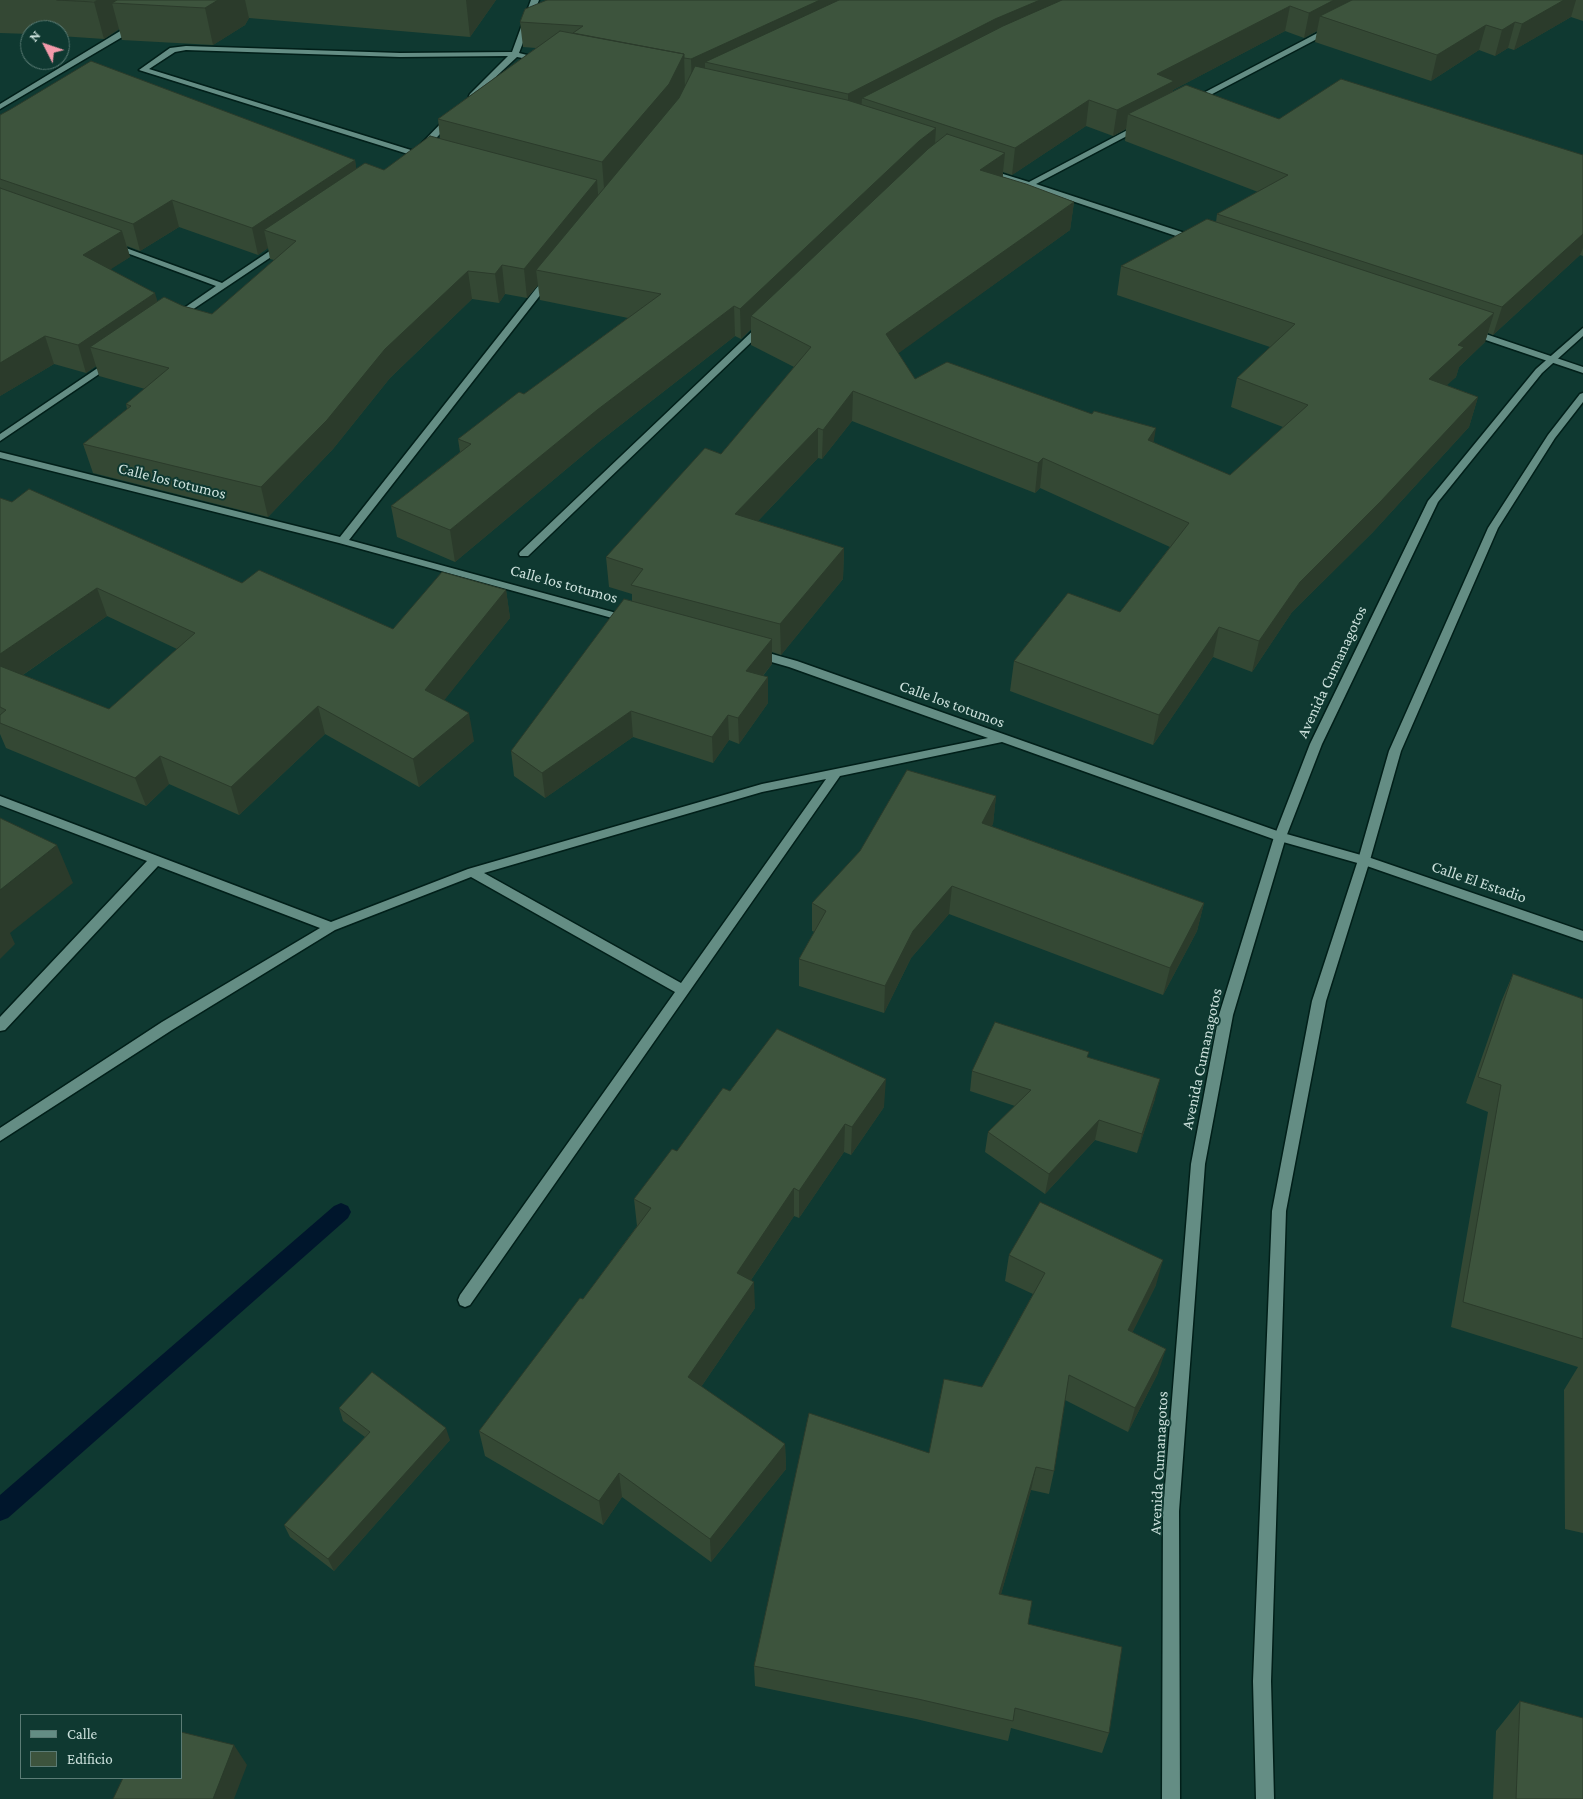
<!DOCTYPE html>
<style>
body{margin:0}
#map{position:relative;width:1583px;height:1799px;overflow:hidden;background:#0f3931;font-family:"Crimson Pro",serif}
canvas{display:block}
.legend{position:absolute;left:20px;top:1714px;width:162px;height:65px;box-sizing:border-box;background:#0f3931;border:1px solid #5b7c75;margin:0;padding:6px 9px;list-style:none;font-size:15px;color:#cce1dc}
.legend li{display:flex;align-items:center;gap:10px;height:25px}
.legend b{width:25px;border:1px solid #5b7c75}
.north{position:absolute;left:20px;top:20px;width:50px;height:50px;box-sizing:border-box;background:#0f3931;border:1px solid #5b7c75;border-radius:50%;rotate:311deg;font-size:14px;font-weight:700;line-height:20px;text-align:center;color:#cce1dc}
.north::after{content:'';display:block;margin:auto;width:18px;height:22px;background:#f39aaa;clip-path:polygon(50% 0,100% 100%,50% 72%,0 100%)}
</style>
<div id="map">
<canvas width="1583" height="1799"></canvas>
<ul class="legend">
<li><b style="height:6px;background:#648d84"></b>Calle</li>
<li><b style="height:14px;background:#3d543d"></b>Edificio</li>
</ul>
<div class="north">N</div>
</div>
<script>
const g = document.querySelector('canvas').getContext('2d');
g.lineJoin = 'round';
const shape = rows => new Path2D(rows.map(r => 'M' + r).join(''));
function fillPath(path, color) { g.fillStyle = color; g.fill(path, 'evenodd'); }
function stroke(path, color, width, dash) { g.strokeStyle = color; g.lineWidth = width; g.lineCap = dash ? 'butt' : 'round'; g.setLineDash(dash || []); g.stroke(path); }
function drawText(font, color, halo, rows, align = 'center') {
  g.font = font + ' "Crimson Pro",serif'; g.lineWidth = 4; g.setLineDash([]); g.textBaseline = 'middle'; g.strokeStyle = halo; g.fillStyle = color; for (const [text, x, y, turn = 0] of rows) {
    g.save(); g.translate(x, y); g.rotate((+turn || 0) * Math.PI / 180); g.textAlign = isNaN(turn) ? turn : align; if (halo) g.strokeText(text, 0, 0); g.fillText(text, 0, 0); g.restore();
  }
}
const stream = shape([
 [341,1203,348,1206,351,1212,348,1218,8,1518,0,1521,0,1495,334,1206,341,1203]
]);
const minor = shape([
 [152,0,160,0,141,26,0,109,0,104,135,22,152,0],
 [531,0,539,0,519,53,543,59,539,61,517,57,473,98,469,96,470,94,508,56,400,57,186,50,175,52,149,69,427,155,427,159,424,159,139,70,170,48,186,46,400,53,512,52,531,0],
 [1329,27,1336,29,1197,102,1190,100,1329,27],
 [447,117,454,119,425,150,419,150,419,146,447,117],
 [1137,125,1144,127,1036,184,1197,237,1197,241,1191,241,983,171,987,169,1029,182,1137,125],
 [283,242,287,245,286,247,177,320,174,319,174,315,216,286,108,246,115,244,222,283,283,242],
 [549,275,552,276,552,280,349,540,631,617,632,619,631,621,623,621,339,543,0,458,0,452,340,537,546,276,549,275],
 [763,323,766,324,766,328,528,556,520,556,519,554,520,552,760,324,763,323],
 [1471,329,1583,367,1583,373,1468,334,1466,332,1471,329],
 [111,359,116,362,114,364,0,441,0,434,111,359],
 [758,650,797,661,1283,833,1368,857,1583,931,1583,941,1361,864,1276,840,1002,742,840,776,470,1305,465,1307,460,1305,458,1300,460,1295,675,992,471,877,335,930,172,1030,0,1141,0,1128,162,1022,320,928,158,866,5,1030,0,1031,0,1017,147,861,0,805,0,796,331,922,468,869,762,784,988,738,789,667,754,657,752,654,754,651,758,650],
 [826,779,681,983,484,873,762,792,826,779]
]);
const tertiary = shape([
 [1583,328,1583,336,1542,373,1438,502,1322,744,1286,837,1233,1015,1205,1164,1179,1511,1180,1799,1162,1799,1163,1511,1191,1164,1219,1015,1274,837,1310,744,1428,501,1536,369,1583,328],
 [1583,393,1583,402,1555,438,1498,528,1401,751,1370,860,1326,1001,1286,1211,1271,1681,1274,1799,1256,1799,1253,1681,1272,1211,1312,1001,1358,860,1389,751,1488,528,1548,435,1580,394,1583,393]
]);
const wall = shape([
 [0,0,496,0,470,37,249,18,245,25,213,45,122,40,119,29,104,39,60,36,60,30,30,30,30,34,0,33],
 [547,0,1583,0,1583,21,1571,17,1514,50,1508,48,1495,56,1479,50,1431,81,1315,42,1317,31,1304,38,1285,31,1173,90,1173,92,1279,119,1583,155,1583,256,1580,255,1493,335,1488,333,1485,342,1459,367,1456,377,1446,385,1478,397,1469,427,1373,532,1292,612,1252,672,1213,657,1153,745,1010,691,1014,661,1120,612,1170,547,1040,488,1035,493,852,421,822,459,818,458,758,521,844,548,843,579,781,655,772,652,772,664,763,676,768,677,768,703,739,744,729,740,713,763,633,737,545,798,514,776,511,751,632,601,632,594,609,587,606,557,721,454,794,367,751,345,751,329,741,339,735,336,600,441,455,562,397,537,391,506,460,452,458,439,524,394,628,318,540,300,538,285,527,298,505,294,499,303,472,299,390,378,333,449,268,517,93,473,83,444,127,409,126,404,145,389,99,376,96,366,86,373,54,364,0,396,0,115,355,160,356,169,384,170,440,139,438,119,536,48,523,47,520,22],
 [1086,126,1113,136,1126,129,1125,141,1258,192,1217,214,1216,222,1121,266,1117,295,1270,347,1237,378,1231,407,1283,427,1230,475,1154,443,915,379,898,353,1070,230,1074,202,1003,177,1003,172,1012,175],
 [179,227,258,255,268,248,270,259,274,260,212,314,183,306,157,301,110,269,130,257,127,246,140,251],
 [0,498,242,583,393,629,506,590,510,618,444,700,474,741,419,787,325,734,239,815,169,784,146,806,6,748,0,734],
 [107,616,177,649,109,709,23,675],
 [996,796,993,824,991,826,1204,903,1197,931,1163,995,949,914,911,958,884,1013,799,986,799,959,815,932,812,931,812,903],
 [1513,974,1583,999,1583,1533,1565,1529,1564,1390,1578,1367,1451,1327,1488,1112,1466,1103,1501,1002],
 [1088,1057,1155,1099,1137,1153,1095,1140,1045,1194,985,1152,988,1132,1015,1106,970,1091,972,1071],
 [730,1091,884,1107,851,1155,844,1152,799,1218,794,1216,751,1280,755,1308,701,1387,785,1444,786,1469,711,1562,622,1497,603,1525,485,1456,479,1431,583,1299,637,1226,634,1199],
 [1009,1255,1156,1285,1132,1333,1158,1373,1128,1432,1065,1400,1054,1471,1049,1494,1031,1490,1001,1594,1028,1624,1109,1733,1102,1753,1011,1728,1008,1741,916,1719,755,1686,754,1666,929,1453,982,1387,1033,1294,1005,1281],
 [339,1408,450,1440,334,1571,290,1537,284,1525,365,1437,343,1421],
 [1520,1701,1583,1799,1493,1799,1496,1731]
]);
const shadedWall = shape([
 [98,0,150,0,112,3,119,29,104,39,94,2],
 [218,0,245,0,249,18,245,25,213,45,205,8],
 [466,0,496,0,470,37],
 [820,0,874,0,705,62,705,79,692,85,691,59],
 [1040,0,1095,0,862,98,861,113,848,120,848,94,995,19],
 [1334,0,1378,0,1320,16,1317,31,1304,38,1309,13],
 [1564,0,1576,0,1571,17,1514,50,1522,24],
 [1290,6,1285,31,1173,90,1170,107,1128,114,1126,129,1113,136,1117,110,1157,74],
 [1515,22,1508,48,1495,56,1502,30],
 [1486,25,1479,50,1431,81,1437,55],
 [684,54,685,91,605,201,602,162],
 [1089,100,1086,126,1012,175,1015,148],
 [936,128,934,158,751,316,751,329,741,339,740,309,919,141],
 [1005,153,1002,181,980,170],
 [355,160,359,186,264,230,268,248,258,255,252,228],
 [597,180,599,208,536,270,538,285,527,298,524,269],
 [172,200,179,227,140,251,133,224],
 [1074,202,1070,230,885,363,886,334],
 [122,231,130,257,91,282,83,255],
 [1583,234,1583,248,1580,255,1493,335,1502,307],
 [502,265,505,294,499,303,495,274],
 [468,271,472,299,390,378,333,449,268,517,261,487,385,349],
 [155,293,163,320,90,347,96,366,86,373,78,345],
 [734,306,735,336,600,441,455,562,450,530,597,410],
 [1494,313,1485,342,1459,367,1456,377,1421,409,1429,379,1458,345],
 [45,336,54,364,0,396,0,363],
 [853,391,852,421,822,459,823,430],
 [1478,397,1469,427,1373,532,1292,612,1252,672,1259,641,1300,582],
 [818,428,818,458,736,544,735,514],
 [1156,428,1151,458,1148,440],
 [1043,458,1040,488,1035,493,1038,463],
 [844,548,843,579,781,655,780,624],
 [97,588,107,616,1,690,0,687,0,654],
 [506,590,510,618,430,718,425,690],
 [1219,627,1213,657,1153,745,1159,715],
 [772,639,772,664,746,696,746,671],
 [768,677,768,703,739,744,738,718],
 [318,706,325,734,239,815,231,787],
 [631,711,633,737,545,798,542,773],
 [469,713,474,741,419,787,413,759],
 [728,715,729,740,713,763,712,737],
 [160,756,169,784,146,806,135,778],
 [996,796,993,824,980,850,982,823],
 [57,845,73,883,10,933,15,944,0,959,0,890],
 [952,886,949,914,911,958,884,1013,885,986,913,931],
 [1204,903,1197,931,1163,995,1170,968],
 [886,1079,884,1107,851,1155,852,1127],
 [1160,1079,1155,1099,1137,1153,1142,1134],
 [1099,1120,1095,1140,1045,1194,1049,1174],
 [845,1124,844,1152,799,1218,799,1191],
 [794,1188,794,1216,738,1299,737,1273],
 [1163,1260,1156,1285,1121,1355,1128,1330],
 [754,1282,755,1308,690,1403,688,1377],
 [1166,1349,1158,1373,1128,1432,1135,1408],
 [446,1428,450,1440,334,1571,328,1559],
 [785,1444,786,1469,711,1562,710,1539],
 [1036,1467,1031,1490,995,1615,999,1594],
 [619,1473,622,1497,603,1525,599,1501],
 [234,1745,247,1765,234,1799,213,1799]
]);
const building = shape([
 [57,0,98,0,94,2,57,0],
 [117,0,218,0,205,8,112,3,117,0],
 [547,0,820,0,691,59,684,58,684,54,573,33,583,26,520,22,525,9,547,0],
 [839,0,1040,0,995,19,848,94,705,62,839,0],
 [1062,0,1334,0,1309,13,1290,6,1157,74,1174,81,1117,110,1089,100,1015,148,862,98,1003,26,1062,0],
 [1352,0,1564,0,1522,24,1515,22,1502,30,1486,25,1437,55,1320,16,1352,0],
 [560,31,684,54,669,84,602,162,438,119,560,31],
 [91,61,355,160,252,228,172,200,133,224,0,179,0,115,11,109,91,61],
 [695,66,847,100,936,128,919,141,740,309,734,306,597,410,450,530,391,506,471,444,458,439,519,392,524,394,661,294,536,270,679,98,695,66],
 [1341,79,1583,155,1583,234,1502,307,1217,214,1288,175,1128,114,1186,85,1279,119,1341,79],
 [947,134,1005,153,980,170,1026,184,1074,202,886,334,915,379,947,362,1092,414,1094,411,1156,428,1148,440,1230,475,1308,405,1237,378,1295,324,1121,266,1207,219,1494,313,1458,345,1464,347,1429,379,1478,397,1381,501,1300,582,1259,641,1219,627,1159,715,1014,661,1068,593,1120,612,1189,523,1043,458,1038,463,853,391,823,430,818,428,735,514,844,548,780,624,631,585,643,569,606,557,705,448,721,454,811,347,751,316,928,149,947,134],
 [430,136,597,180,524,269,502,265,495,274,468,271,385,349,327,420,261,487,83,444,131,406,126,404,169,368,90,347,164,297,183,306,212,314,296,241,264,230,365,163,384,170,430,136],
 [0,188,122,231,83,255,155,293,78,345,45,336,0,363,0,188],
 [29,489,242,583,259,570,393,629,442,572,506,590,425,690,469,713,413,759,318,706,231,787,160,756,135,778,0,723,0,715,6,710,0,707,0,666,109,709,195,633,97,588,0,654,0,498,12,502,29,489],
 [624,599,772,639,746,671,768,677,738,718,728,715,712,737,631,711,542,773,511,751,624,599],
 [907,770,996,796,982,823,1204,903,1170,968,952,886,913,931,885,986,799,959,826,911,812,903,860,851,907,770],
 [0,818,57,845,0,890,0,818],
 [1513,974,1583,999,1583,1339,1463,1302,1501,1085,1478,1077,1513,974],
 [995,1022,1089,1052,1087,1057,1160,1079,1142,1134,1099,1120,1049,1174,988,1132,1031,1090,972,1071,995,1022],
 [777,1029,886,1079,852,1127,845,1124,799,1191,794,1188,737,1273,754,1282,688,1377,785,1444,710,1539,619,1473,599,1501,479,1431,580,1298,583,1299,651,1208,634,1199,672,1149,677,1151,723,1088,730,1091,777,1029],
 [1040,1202,1163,1260,1128,1330,1166,1349,1135,1408,1069,1375,1054,1471,1036,1467,999,1594,1032,1601,1028,1624,1122,1647,1109,1733,1015,1708,1013,1721,918,1699,754,1666,809,1413,929,1453,944,1379,982,1387,1045,1273,1009,1255,1040,1202],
 [372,1372,446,1428,328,1559,284,1525,370,1432,339,1408,372,1372],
 [1520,1701,1583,1718,1583,1799,1516,1799,1520,1701],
 [181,1732,234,1745,213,1799,113,1799,123,1778,181,1778,181,1732]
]);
const streetNames = [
 ["Calle los totumos",172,481,14],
 ["Calle los totumos",564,584,15],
 ["Avenida Cumanagotos",1332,672,-65],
 ["Calle los totumos",952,704,20],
 ["Calle El Estadio",1479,882,19],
 ["Avenida Cumanagotos",1202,1059,-78],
 ["Avenida Cumanagotos",1159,1463,-87]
];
fillPath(stream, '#00162c');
stroke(minor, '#011f19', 3);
stroke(tertiary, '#011f19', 3);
fillPath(minor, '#648d84');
fillPath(tertiary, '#648d84');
fillPath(wall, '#344834');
fillPath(shadedWall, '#2b3b2b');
fillPath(building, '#3d543d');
stroke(building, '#2b3b2b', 1);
drawText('16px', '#cce1dc', '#0f3931', streetNames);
</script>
